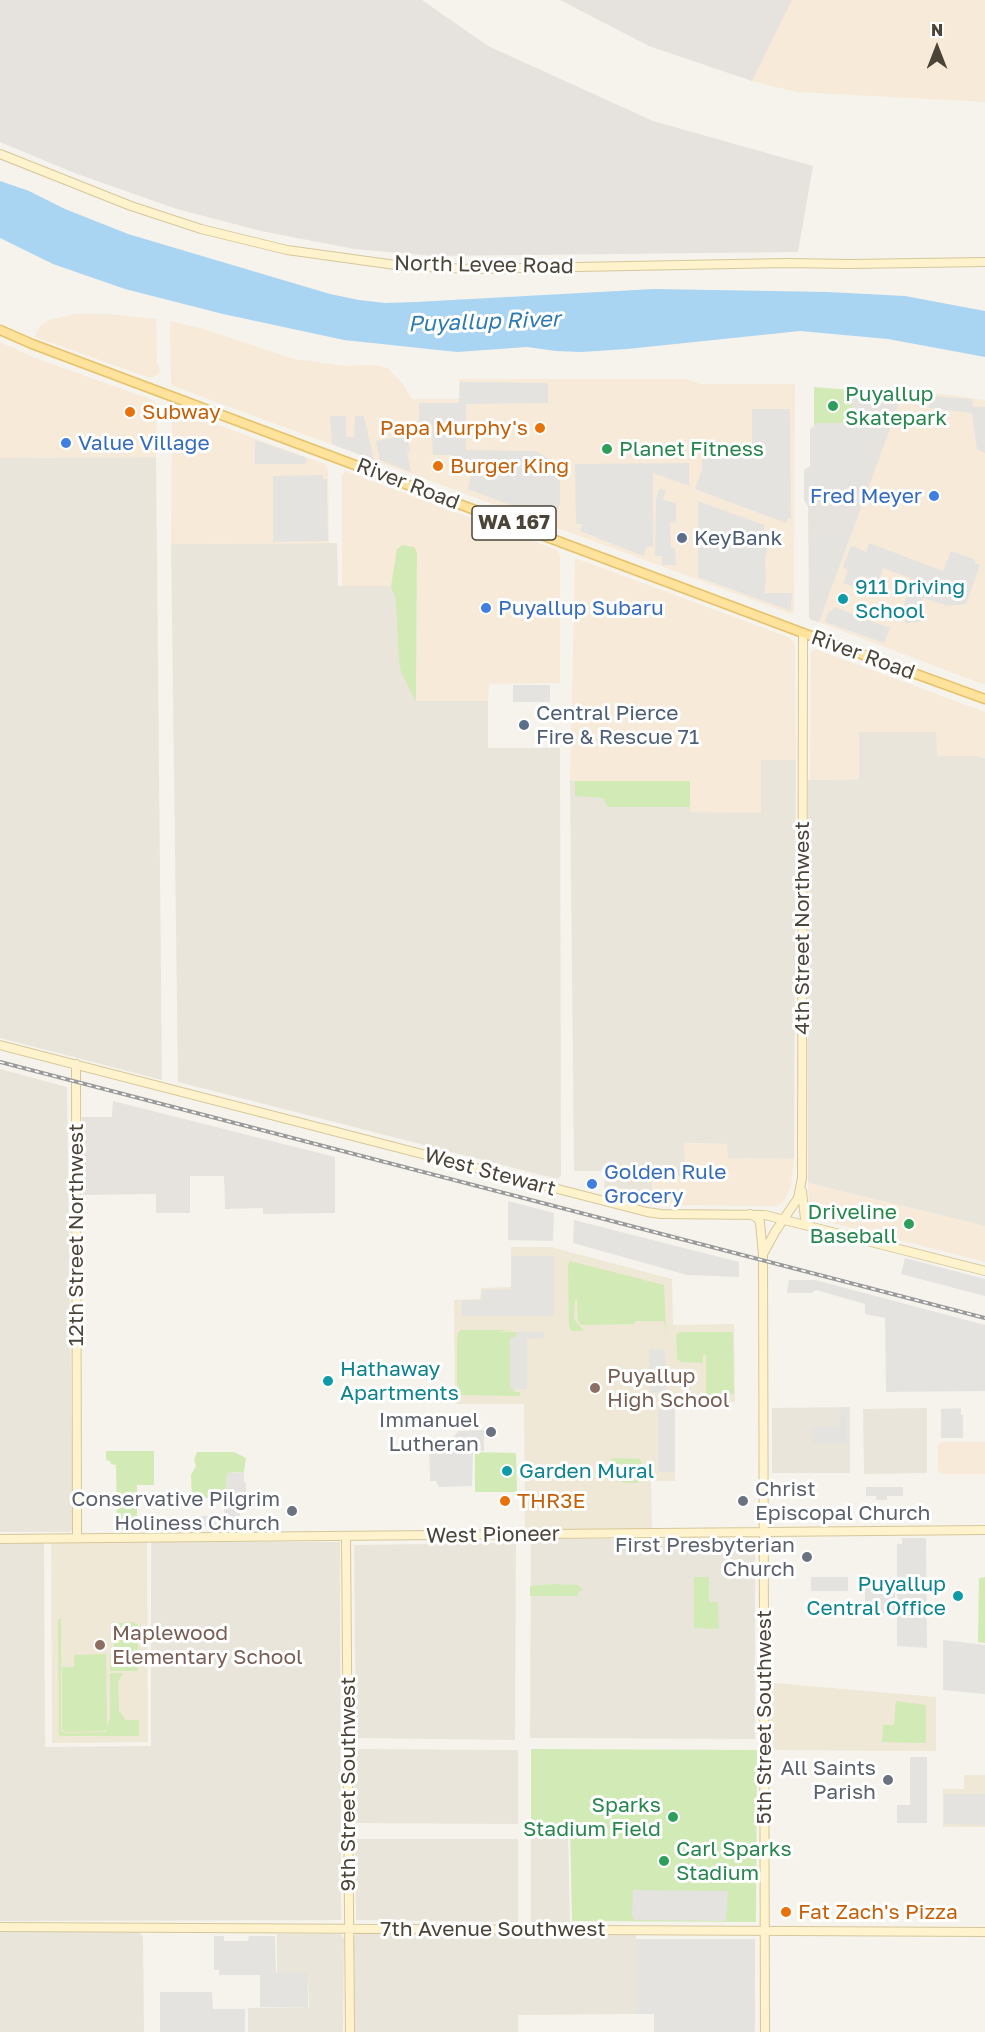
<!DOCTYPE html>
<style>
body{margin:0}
#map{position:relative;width:985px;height:2032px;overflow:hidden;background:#f6f3ec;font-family:"Golos Text",sans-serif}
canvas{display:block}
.north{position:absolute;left:907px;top:18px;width:60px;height:60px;-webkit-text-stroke:4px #fff;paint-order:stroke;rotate:0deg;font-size:16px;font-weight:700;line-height:24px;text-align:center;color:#4b4439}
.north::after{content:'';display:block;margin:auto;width:21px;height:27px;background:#4b4439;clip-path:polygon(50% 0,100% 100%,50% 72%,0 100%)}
</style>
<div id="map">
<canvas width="985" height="2032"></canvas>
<div class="north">N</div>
</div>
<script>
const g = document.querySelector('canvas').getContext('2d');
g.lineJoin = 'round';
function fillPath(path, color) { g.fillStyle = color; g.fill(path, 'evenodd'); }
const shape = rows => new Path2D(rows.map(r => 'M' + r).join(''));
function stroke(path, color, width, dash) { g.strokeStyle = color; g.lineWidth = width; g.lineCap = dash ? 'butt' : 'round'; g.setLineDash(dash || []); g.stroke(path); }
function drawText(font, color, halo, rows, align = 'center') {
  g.font = font + ' "Golos Text",sans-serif'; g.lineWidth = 6; g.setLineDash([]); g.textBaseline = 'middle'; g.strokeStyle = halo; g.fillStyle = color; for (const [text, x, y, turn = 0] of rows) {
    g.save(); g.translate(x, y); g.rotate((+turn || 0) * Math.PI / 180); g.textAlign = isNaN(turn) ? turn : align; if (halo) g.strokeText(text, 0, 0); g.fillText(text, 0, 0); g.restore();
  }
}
const residential = shape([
 [156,457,162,1080,0,1038,0,458],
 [337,543,338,586,391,586,397,549,416,701,488,701,488,748,560,748,561,1176,557,1179,178,1082,171,544],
 [859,732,937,732,977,756,985,758,985,1226,808,1183,808,780,859,779],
 [761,760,796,760,794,1159,727,1158,727,1144,685,1143,685,1176,652,1177,652,1205,604,1193,605,1171,574,1171,570,781,690,781,760,813],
 [0,1069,67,1087,73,1530,69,1532,0,1532],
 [850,1407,850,1473,772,1473,772,1408],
 [927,1408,927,1473,864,1474,863,1409],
 [531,1539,755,1539,755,1739,530,1738],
 [151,1542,340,1542,341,1920,0,1921,0,1543,44,1543,45,1747,151,1746],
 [516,1543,515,1740,356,1738,354,1545],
 [352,1749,518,1750,518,1824,352,1823],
 [568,1833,570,1924,531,1923,531,1834],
 [355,1839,518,1839,518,1922,356,1920],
 [0,1931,139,1932,143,1937,144,2032,0,2032],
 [356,1933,636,1935,636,2014,518,2015,518,2032,354,2032,353,1937],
 [277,1934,340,1934,344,1938,343,2032,248,2032,248,2008,309,2007,308,1973,277,1973]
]);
const commercial = shape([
 [792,0,985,0,985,102,796,92,752,81],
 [77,314,109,314,156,319,157,363,160,369,159,374,153,377,147,377,35,337,39,327,48,320],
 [170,321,204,329,294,359,345,366,374,365,388,368,403,384,412,399,459,399,459,379,687,379,700,384,795,384,794,611,791,614,173,386,171,382],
 [0,342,38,359,153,400,157,405,156,457,0,458],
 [913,390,985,400,985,685,819,622,904,391],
 [185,413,325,464,328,469,329,543,171,544,172,421,177,416],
 [345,471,557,550,560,555,560,683,489,684,488,701,416,701,417,552,410,546,403,545,398,548,391,586,342,586,342,475],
 [575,558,788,637,793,641,795,645,796,760,761,760,761,813,690,812,690,781,570,781],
 [815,649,985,712,985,758,977,756,937,756,936,732,859,732,859,779,810,780,811,652],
 [684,1143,727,1144,728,1158,794,1159,791,1186,784,1201,776,1206,652,1205,652,1177,685,1176],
 [808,1183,985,1226,985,1262,813,1218,809,1212],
 [942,1442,985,1442,985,1474,941,1474,938,1470,938,1444]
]);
const industrial = shape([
 [0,0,422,0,488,46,653,121,813,166,798,252,435,256,354,249,261,231,177,209,77,174,0,142],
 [560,0,792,0,752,81,649,46],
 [851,390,904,391,819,622,811,620,809,617,808,507,804,500,804,470,810,466,810,429,818,423,853,423],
 [113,1101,335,1157,335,1213,263,1214,263,1208,225,1209,224,1176,190,1176,190,1213,156,1213,156,1194,83,1195,82,1117,112,1117]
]);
const education = shape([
 [511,1247,551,1247,672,1279,673,1325,734,1324,735,1402,674,1403,675,1481,651,1481,652,1533,525,1534,524,1404,455,1404,454,1300,480,1299,481,1288,512,1287],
 [51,1538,147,1538,148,1742,52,1743],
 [763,1682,936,1697,936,1751,774,1750,763,1747],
 [964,1775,985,1775,985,1827,943,1827,943,1789,964,1789]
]);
const green = shape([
 [814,387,851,390,853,423,818,423,814,426],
 [402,545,414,547,417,552,416,701,401,672,399,663,396,600,391,586,397,549],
 [575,781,690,781,690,807,608,807,603,798,575,796],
 [570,1261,664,1285,666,1334,664,1321,636,1321,634,1324,581,1325,578,1320,577,1299,575,1299,574,1319,584,1331,572,1331,569,1327,568,1265],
 [461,1330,514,1330,493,1332,516,1332,516,1337,510,1338,510,1389,514,1389,515,1392,520,1392,520,1396,460,1395,457,1384,457,1345,458,1333],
 [680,1332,733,1332,734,1394,706,1395,706,1355,703,1355,703,1363,681,1362,677,1359,676,1334],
 [106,1451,154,1451,154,1485,137,1485,137,1530,117,1530,116,1465,111,1464,110,1461,106,1460],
 [197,1452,234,1452,246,1458,244,1472,227,1473,226,1495,224,1503,222,1498,192,1498,191,1475,196,1466,194,1460],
 [475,1452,516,1453,517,1492,475,1492],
 [613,1458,640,1459,642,1463,640,1481,637,1483,624,1483,611,1476,608,1472,608,1463],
 [694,1577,709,1577,709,1602,718,1602,719,1629,694,1628],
 [985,1577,985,1643,978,1642,979,1578],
 [553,1584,578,1585,583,1591,578,1591,578,1596,530,1596,530,1586],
 [58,1619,61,1619,61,1731,66,1733,106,1732,110,1717,110,1673,123,1673,118,1682,119,1711,126,1720,139,1720,139,1736,59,1736],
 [135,1622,135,1624,138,1624,138,1671,110,1671,110,1654,114,1654,114,1627,117,1627,119,1623],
 [106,1654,107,1729,104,1731,65,1732,62,1729,62,1667,74,1667,74,1655],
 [896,1701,926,1705,926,1743,882,1742,883,1725,894,1725],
 [531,1749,757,1750,756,1922,572,1921,570,1828,531,1827]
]);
const parking = shape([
 [460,382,548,383,548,403,466,404,466,450,536,451,556,463,560,464,560,503,555,517,551,515,549,520,468,489,471,475,453,474,453,455,433,455,432,434,419,433,419,403,459,403],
 [930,396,973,399,972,406,985,407,985,453,977,450,972,413,929,408],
 [752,409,790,409,791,519,788,518,786,523,695,489,702,470,702,445,752,445],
 [330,416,346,416,346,437,354,437,355,416,364,416,374,460,332,444],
 [867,423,883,429,879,437,870,434,864,448,874,452,855,498,829,498,829,495,808,495,808,486,806,486,806,470,810,467,811,429,818,424],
 [407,435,410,451,407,452,411,472,380,460,376,441],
 [255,440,307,458,305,464,255,464],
 [689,463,689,486,653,473,653,546,647,547,643,556,580,531,582,524,576,524,575,464],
 [323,475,323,479,327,479,328,541,273,542,273,476],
 [659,489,666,490,663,500,676,503,676,522,670,523,671,548,675,548,676,565,662,565,662,556,655,556,656,500],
 [698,501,764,525,764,537,767,538,767,551,765,556,766,583,765,583,765,593,792,593,791,611,698,577],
 [832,532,847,532,847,546,836,542,819,589,811,589,811,554,815,553,815,535,832,535],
 [869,543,943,571,951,551,974,559,975,563,980,565,966,604,948,606,923,598,919,607,921,622,905,623,904,604,913,579,883,568,878,582,860,575,855,587,843,583,848,570,843,567,851,546,866,552],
 [834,607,890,628,884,643,825,622,829,611,832,611],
 [513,685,550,685,550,702,513,702],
 [508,1201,554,1213,553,1241,508,1240],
 [574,1220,739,1262,739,1277,687,1275,573,1243],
 [511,1256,554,1256,554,1316,461,1316,462,1300,482,1300,482,1290,511,1289],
 [905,1258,985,1279,985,1296,901,1274],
 [789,1280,815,1280,985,1325,985,1391,886,1392,885,1318,865,1314,865,1304,816,1290,811,1293,787,1293],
 [516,1332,544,1332,544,1338,527,1339,527,1389,510,1389,510,1338,516,1337],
 [649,1349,665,1350,666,1391,661,1391,661,1393,650,1391],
 [961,1408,961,1415,963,1415,963,1438,941,1438,941,1409],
 [675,1409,675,1472,660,1472,658,1471,658,1410],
 [840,1409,847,1409,847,1443,812,1443,811,1427,840,1426],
 [484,1430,484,1451,473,1451,472,1486,439,1487,436,1481,430,1481,429,1439,451,1439,459,1431],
 [244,1472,244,1482,246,1483,246,1505,239,1507,241,1522,233,1530,226,1530,224,1527,204,1527,199,1530,192,1530,194,1516,208,1516,208,1520,212,1521,213,1514,224,1514,227,1473],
 [866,1487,903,1487,903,1496,887,1496,887,1500,876,1500,876,1496,866,1496],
 [902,1538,926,1538,927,1648,897,1646,897,1544,902,1544],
 [811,1577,848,1577,848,1591,811,1591],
 [895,1578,895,1613,865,1613,865,1579],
 [943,1640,985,1645,985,1694,943,1690],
 [910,1757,927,1757,927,1823,897,1823,897,1805,910,1805],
 [944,1794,985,1794,985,1825,944,1824],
 [633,1890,728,1891,726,1921,634,1920,634,1917,632,1916],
 [214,1936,224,1936,224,1941,248,1941,249,1936,275,1936,276,1973,308,1973,308,2007,260,2007,260,1975,219,1975,219,1970,214,1970],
 [636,1939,755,1939,755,2032,654,2032,654,2014,636,2014],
 [160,1992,212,1992,213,2009,245,2009,245,2032,160,2032]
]);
const water = shape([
 [0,181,29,191,65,209,128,234,330,294,359,300,385,303,416,302,654,289,828,292,905,296,985,311,985,357,888,339,800,331,627,349,581,352,556,351,527,347,457,352,344,340,223,314,125,289,53,264,0,238]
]);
const secondary = shape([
 [0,154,131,206,201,229,287,250,403,266,471,269,787,263,850,264,985,262],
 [0,1045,647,1212,661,1214,765,1215,985,1271],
 [76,1064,77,1538],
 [802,1191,805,1219,810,1225],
 [750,1214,757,1218,760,1222,763,1255,765,2032],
 [763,1254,775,1232,798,1198,802,1178,803,633],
 [346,1536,350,2032],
 [0,1539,985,1530],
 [0,1927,985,1932]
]);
const primary = shape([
 [0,330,32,344,803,633,985,699]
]);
const rail = shape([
 [0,1062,985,1318]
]);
const markers = [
 [833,406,6,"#2e9e5b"],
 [130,412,6,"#e8710a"],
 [540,428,6,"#e8710a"],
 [66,443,6,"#3f7fe0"],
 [607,449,6,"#2e9e5b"],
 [438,466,6,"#e8710a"],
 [934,496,6,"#3f7fe0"],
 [682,538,6,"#5c6f8a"],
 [843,599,6,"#0f9aa8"],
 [486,608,6,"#3f7fe0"],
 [524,725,6,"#5c6f8a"],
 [592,1184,6,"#3f7fe0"],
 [909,1224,6,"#2e9e5b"],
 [328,1381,6,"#0f9aa8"],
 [595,1388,6,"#8d6e63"],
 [491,1432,6,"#6b7280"],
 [507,1471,6,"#0f9aa8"],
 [505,1501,6,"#e8710a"],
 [743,1501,6,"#6b7280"],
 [292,1511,6,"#6b7280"],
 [807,1557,6,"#6b7280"],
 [958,1596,6,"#0f9aa8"],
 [100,1645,6,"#8d6e63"],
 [888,1780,6,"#6b7280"],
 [673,1817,6,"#2e9e5b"],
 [664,1861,6,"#2e9e5b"],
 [786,1912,6,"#e8710a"]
];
const shields = [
 [514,523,84]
];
const shieldNames = [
 ["WA 167",514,523]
];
const streetNames = [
 ["North Levee Road",484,265,1],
 ["River Road",408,484,21],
 ["River Road",863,655,20],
 ["4th Street Northwest",802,928,-90],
 ["West Stewart",490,1172,15],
 ["12th Street Northwest",76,1235,-90],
 ["West Pioneer",493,1535,-1],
 ["5th Street Southwest",764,1717,-90],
 ["9th Street Southwest",348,1784,-90],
 ["7th Avenue Southwest",493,1929]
];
const leisureNames = [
 ["Puyallup",845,394],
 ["Skatepark",845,418],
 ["Planet Fitness",619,449],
 ["Driveline",897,1212,"right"],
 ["Baseball",897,1236,"right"],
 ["Sparks",661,1805,"right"],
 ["Stadium Field",661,1829,"right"],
 ["Carl Sparks",676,1849],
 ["Stadium",676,1873]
];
const foodNames = [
 ["Subway",142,412],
 ["Papa Murphy's",528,428,"right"],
 ["Burger King",450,466],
 ["THR3E",517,1501],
 ["Fat Zach's Pizza",798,1912]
];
const shopNames = [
 ["Value Village",78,443],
 ["Fred Meyer",922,496,"right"],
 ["Puyallup Subaru",498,608],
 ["Golden Rule",604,1172],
 ["Grocery",604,1196]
];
const serviceNames = [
 ["KeyBank",694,538],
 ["Central Pierce",536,713],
 ["Fire & Rescue 71",536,737]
];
const cultureNames = [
 ["911 Driving",855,587],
 ["School",855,611],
 ["Hathaway",340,1369],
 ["Apartments",340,1393],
 ["Garden Mural",519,1471],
 ["Puyallup",946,1584,"right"],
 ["Central Office",946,1608,"right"]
];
const educationNames = [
 ["Puyallup",607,1376],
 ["High School",607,1400],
 ["Maplewood",112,1633],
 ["Elementary School",112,1657]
];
const worshipNames = [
 ["Immanuel",479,1420],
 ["Lutheran",479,1444],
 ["Christ",755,1489,"left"],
 ["Episcopal Church",755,1513,"left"],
 ["Conservative Pilgrim",280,1499],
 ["Holiness Church",280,1523],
 ["First Presbyterian",795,1545],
 ["Church",795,1569],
 ["All Saints",876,1768],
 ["Parish",876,1792]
];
const waterNames = [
 ["Puyallup River",484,322,-2]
];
fillPath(residential, '#eae5da');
fillPath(commercial, '#f7ead8');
fillPath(industrial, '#e6e2dd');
fillPath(education, '#efe8d6');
fillPath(green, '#d2eab5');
fillPath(parking, '#e5e3e0');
fillPath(water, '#a9d4f2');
stroke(secondary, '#d6c79b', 10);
stroke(primary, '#e6c16a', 11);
stroke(secondary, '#fff3cd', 8);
stroke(primary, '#ffe39c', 8);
stroke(rail, '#9a9a9a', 4);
stroke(rail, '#fff', 1.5, [4.5]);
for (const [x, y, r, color] of markers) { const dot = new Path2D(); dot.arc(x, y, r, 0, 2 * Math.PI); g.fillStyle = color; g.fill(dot); stroke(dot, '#fff', 2); }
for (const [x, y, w] of shields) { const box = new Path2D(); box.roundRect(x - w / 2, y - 17, w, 34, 4.5); g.fillStyle = '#fff'; g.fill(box); stroke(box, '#4b4439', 1.5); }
drawText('bold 20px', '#4b4439', null, shieldNames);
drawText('21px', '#4b4439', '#fff', streetNames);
drawText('21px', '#27864d', '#fff', leisureNames, 'left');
drawText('21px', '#c56008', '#fff', foodNames, 'left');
drawText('21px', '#366cbe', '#fff', shopNames, 'left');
drawText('21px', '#4e5e75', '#fff', serviceNames, 'left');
drawText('21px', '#0d838f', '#fff', cultureNames, 'left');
drawText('21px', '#785e54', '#fff', educationNames, 'left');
drawText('21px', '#5b616d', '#fff', worshipNames, 'right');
drawText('italic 22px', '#2e7ab2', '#fff', waterNames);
</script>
